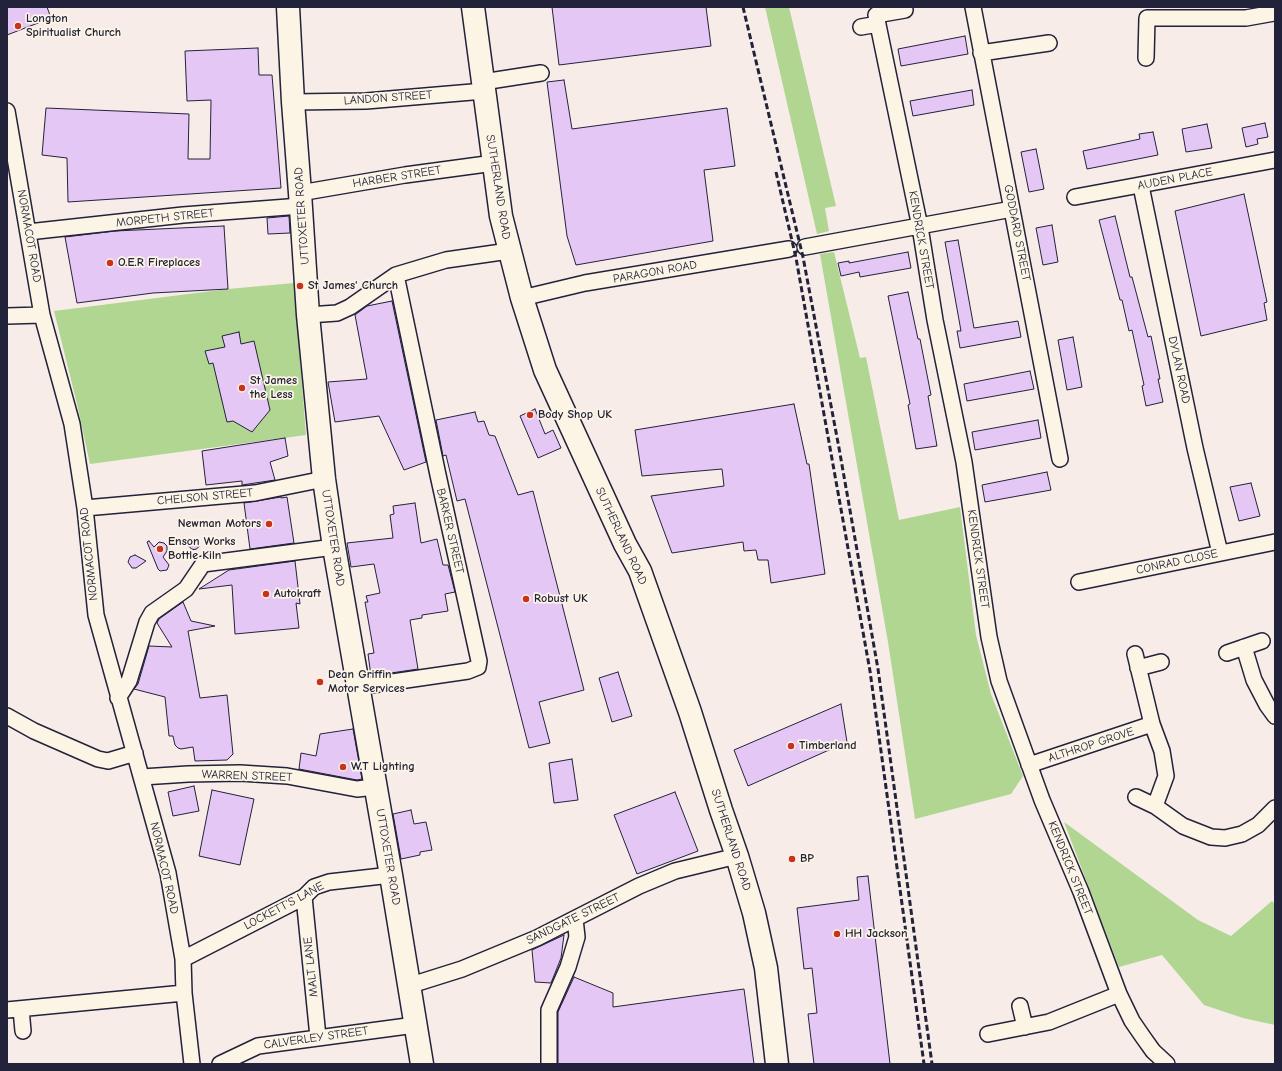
<!DOCTYPE html>
<style>
body{margin:0}
#map{position:relative;width:1282px;height:1071px;overflow:hidden;background:#f7ece8;font-family:"Comic Neue",sans-serif}
canvas{display:block}
.frame{position:absolute;inset:0;border:8px solid #22223b;pointer-events:none}
</style>
<div id="map">
<canvas width="1282" height="1071"></canvas>
<div class="frame"></div>
</div>
<script>
const g = document.querySelector('canvas').getContext('2d');
g.lineJoin = 'round';
function fillPath(path, color) { g.fillStyle = color; g.fill(path, 'evenodd'); }
const shape = rows => new Path2D(rows.map(r => 'M' + r).join(''));
function stroke(path, color, width, dash) { g.strokeStyle = color; g.lineWidth = width; g.lineCap = dash ? 'butt' : 'round'; g.setLineDash(dash || []); g.stroke(path); }
function drawText(font, color, halo, rows, align = 'center') {
  g.font = font + ' "Comic Neue",sans-serif'; g.lineWidth = 3.5; g.setLineDash([]); g.textBaseline = 'middle'; g.strokeStyle = halo; g.fillStyle = color; for (const [text, x, y, turn = 0] of rows) {
    g.save(); g.translate(x, y); g.rotate((+turn || 0) * Math.PI / 180); g.textAlign = isNaN(turn) ? turn : align; if (halo) g.strokeText(text, 0, 0); g.fillText(text, 0, 0); g.restore();
  }
}
const green = shape([
 [765,7,789,7,836,206,825,208,829,231,817,234],
 [834,252,860,358,866,357,899,520,960,507,976,635,991,694,1023,776,1011,794,915,819,888,642,820,254],
 [294,283,306,435,90,464,77,404,54,311,228,289],
 [1064,822,1198,920,1231,936,1272,901,1275,904,1275,1025,1243,1018,1204,1005,1162,955,1119,967]
]);
const building = shape([
 [7,7,47,7,51,18,7,35,7,7],
 [552,7,706,7,711,46,559,65,552,7],
 [965,36,968,54,901,66,898,49,965,36],
 [258,48,259,75,272,75,281,188,68,202,67,158,42,155,46,108,189,114,188,159,210,159,211,100,187,101,185,51,258,48],
 [564,80,572,129,727,108,735,166,704,170,713,241,576,265,567,236,547,82,564,80],
 [972,90,974,105,913,116,910,101,972,90],
 [1265,123,1268,137,1257,139,1258,144,1246,147,1242,128,1265,123],
 [1207,124,1212,148,1186,152,1182,129,1207,124],
 [1153,132,1158,155,1087,169,1083,151,1140,139,1139,134,1153,132],
 [1036,149,1044,189,1029,192,1021,152,1036,149],
 [1244,194,1267,302,1264,303,1267,320,1201,336,1175,211,1244,194],
 [289,216,290,233,268,234,267,218,289,216],
 [1115,216,1130,277,1132,277,1148,337,1151,336,1160,379,1158,379,1163,402,1146,406,1142,386,1144,385,1132,330,1129,331,1122,300,1120,300,1099,220,1115,216],
 [1052,225,1058,262,1043,265,1036,228,1052,225],
 [224,226,228,289,153,293,77,303,65,237,115,231,224,226],
 [958,240,974,328,1018,321,1021,337,960,348,957,331,961,331,945,242,958,240],
 [908,252,911,268,860,277,859,272,841,276,838,263,849,261,849,263,908,252],
 [908,292,918,339,920,339,931,395,928,396,937,446,916,449,908,405,910,404,888,296,908,292],
 [392,301,426,462,404,470,379,416,335,422,328,382,367,379,355,315,367,306,392,301],
 [239,332,241,344,254,341,270,410,252,432,233,421,227,422,213,363,209,364,205,351,225,347,222,336,239,332],
 [1073,337,1082,387,1067,390,1058,340,1073,337],
 [1030,371,1034,389,967,401,964,384,1030,371],
 [794,404,807,464,809,464,825,574,771,583,768,560,758,560,756,550,744,551,743,542,672,553,651,496,724,486,722,469,642,476,635,430,794,404],
 [535,409,545,434,553,430,561,448,538,458,520,416,535,409],
 [475,412,478,422,484,421,489,435,495,436,518,495,533,491,584,690,539,702,550,743,529,748,465,499,457,501,446,455,443,456,436,420,475,412],
 [1038,420,1041,438,975,450,972,432,1038,420],
 [285,438,288,456,270,462,275,480,242,485,242,481,206,485,202,451,285,438],
 [1047,472,1051,490,985,502,982,485,1047,472],
 [1251,483,1260,516,1239,521,1230,487,1251,483],
 [281,497,281,498,287,497,294,543,250,549,244,503,281,497],
 [415,503,421,543,437,539,443,565,448,565,455,592,445,594,448,611,422,615,422,618,410,620,418,669,371,676,368,654,374,653,365,602,368,602,366,596,380,593,374,564,351,567,347,543,393,538,390,515,394,514,393,506,415,503],
 '188.5 544a5.5 5.5 0 1 1 11 0a5.5 5.5 0 1 1-11 0Z',
 [149,541,154,547,159,542,164,543,167,546,167,551,163,557,169,565,167,570,160,571,158,569,147,542,149,541],
 [135,555,146,561,136,568,132,568,128,562,130,557,135,555],
 [295,561,300,604,296,603,299,628,235,634,232,585,199,589,229,570,295,561],
 [183,602,191,621,215,626,188,631,200,698,227,695,233,754,227,760,195,761,193,747,181,749,178,748,175,745,173,736,169,736,165,697,134,689,138,684,149,646,172,647,157,623,159,619,183,602],
 [618,672,632,716,612,722,599,678,618,672],
 [841,704,847,742,748,786,734,750,841,704],
 [353,729,362,779,357,780,299,769,301,753,316,756,320,734,353,729],
 [572,759,578,800,554,803,549,763,572,759],
 [194,786,199,811,173,816,168,792,194,786],
 [212,790,254,799,240,865,199,856,212,790],
 [675,792,698,851,637,874,614,815,675,792],
 [411,810,414,824,426,822,432,850,420,852,420,855,401,859,393,814,411,810],
 [868,876,890,1064,814,1064,808,1014,817,1013,812,968,804,969,797,908,859,900,857,877,868,876],
 [564,935,561,958,551,983,535,982,532,950,564,935],
 [574,977,613,993,613,1007,744,989,754,1064,558,1064,558,1012,574,977]
]);
const street = shape([
 [973,7,1060,459],
 [905,10,876,15,920,227,935,320,964,462,989,637,999,681,1042,800,1081,892,1119,994,1132,1021,1143,1037,1153,1051,1167,1064],
 [861,27,878,24],
 [981,53,1049,43],
 [1146,58,1147,18,1246,18,1274,13],
 [483,82,541,73],
 [293,102,366,101,484,91],
 [7,111,42,315,72,424,85,508,96,615,168,873,183,959,184,993,192,1064],
 [1141,186,1195,448,1220,553],
 [300,193,405,175,494,163],
 [1075,197,1275,160],
 [28,232,183,215,301,206],
 [805,247,1012,209],
 [522,298,585,283,789,249],
 [308,315,337,313,350,307,396,275,446,260,509,251],
 [7,316,42,315],
 [85,508,255,493,324,479],
 [1079,582,1275,542],
 [1244,647,1254,680,1267,705,1275,716],
 [1227,653,1262,641],
 [1135,654,1152,724,1162,751,1166,776,1155,806],
 [1138,668,1161,662],
 [358,687,468,671,478,667,479,661,438,475,396,275],
 [118,698,129,681,147,622,152,613,186,589,203,564,334,547],
 [7,716,34,731,98,759,108,761,135,753],
 [1029,765,1152,724],
 [142,777,188,774,240,773,287,776,357,789,375,787],
 [1136,797,1155,806,1183,826,1211,837,1225,838,1242,834,1258,825,1275,808],
 [304,897,318,1037],
 [183,959,304,897,314,887,329,882,391,875],
 [408,986,462,969,537,938,639,886,675,871,737,856],
 [1020,1006,1025,1027],
 [21,1009,23,1031],
 [7,1010,184,993],
 [988,1034,1049,1022,1119,994],
 [220,1064,258,1046,415,1025],
 [549,1064,549,1010,568,967,577,937,575,919]
]);
const secondary = shape([
 [473,7,501,216,522,298,545,370,625,544,640,571,690,712,721,810,737,856,754,913,766,968,777,1064]
]);
const primary = shape([
 [288,7,293,102,300,193,308,315,324,479,334,547,391,875,422,1064]
]);
const rail = shape([
 [743,7,803,257,839,448,878,669,932,1064],
 [776,172,796,258,870,671,924,1064]
]);
const markers = [
 [18,26,4,"#c8321e"],
 [110,263,4,"#c8321e"],
 [300,286,4,"#c8321e"],
 [242,388,4,"#c8321e"],
 [530,415,4,"#c8321e"],
 [269,524,4,"#c8321e"],
 [160,549,4,"#c8321e"],
 [266,594,4,"#c8321e"],
 [526,599,4,"#c8321e"],
 [320,682,4,"#c8321e"],
 [791,746,4,"#c8321e"],
 [343,767,4,"#c8321e"],
 [792,859,4,"#c8321e"],
 [837,934,4,"#c8321e"]
];
const poiNames = [
 ["Longton",26,19],
 ["Spiritualist Church",26,33],
 ["O.E.R Fireplaces",118,263],
 ["St James' Church",308,286],
 ["St James",250,381],
 ["the Less",250,395],
 ["Body Shop UK",538,415],
 ["Newman Motors",261,524,"right"],
 ["Enson Works",168,542],
 ["Bottle Kiln",168,556],
 ["Autokraft",274,594],
 ["Robust UK",534,599],
 ["Dean Griffin",328,675],
 ["Motor Services",328,689],
 ["Timberland",799,746],
 ["W.T Lighting",351,767],
 ["BP",800,859],
 ["HH Jackson",845,934]
];
const streetNames = [
 ["LANDON STREET",388,98,-4],
 ["HARBER STREET",397,177,-9],
 ["AUDEN PLACE",1175,179,-11],
 ["SUTHERLAND ROAD",498,187,81],
 ["UTTOXETER ROAD",302,216,-94],
 ["MORPETH STREET",165,218,-6],
 ["GODDARD STREET",1017,233,79],
 ["NORMACOT ROAD",29,236,80],
 ["KENDRICK STREET",921,240,80],
 ["PARAGON ROAD",655,272,-10],
 ["DYLAN ROAD",1179,370,78],
 ["CHELSON STREET",205,497,-5],
 ["BARKER STREET",450,531,77],
 ["SUTHERLAND ROAD",621,536,65],
 ["UTTOXETER ROAD",333,538,81],
 ["NORMACOT ROAD",89,554,-96],
 ["KENDRICK STREET",978,559,82],
 ["CONRAD CLOSE",1177,562,-12],
 ["ALTHROP GROVE",1091,745,-18],
 ["WARREN STREET",247,776,2],
 ["SUTHERLAND ROAD",731,840,72],
 ["UTTOXETER ROAD",388,857,80],
 ["NORMACOT ROAD",164,868,77],
 ["KENDRICK STREET",1070,868,68],
 ["LOCKETT'S LANE",284,906,-28],
 ["SANDGATE STREET",573,919,-26],
 ["MALT LANE",311,967,-96],
 ["CALVERLEY STREET",316,1038,-8]
];
fillPath(green, '#b0d692');
fillPath(building, '#e5c7f5');
stroke(building, '#22223b', 1);
stroke(street, '#22223b', 18);
stroke(secondary, '#22223b', 25);
stroke(primary, '#22223b', 25);
stroke(street, '#fcf5e5', 15);
stroke(secondary, '#fcf5e5', 22);
stroke(primary, '#fcf5e5', 22);
stroke(rail, '#22223b', 3, [6, 3]);
for (const [x, y, r, color] of markers) { const dot = new Path2D(); dot.arc(x, y, r, 0, 2 * Math.PI); g.fillStyle = color; g.fill(dot); stroke(dot, '#fcf5e5', 1.5); }
drawText('bold 12px', '#22223b', '#fcf5e5', poiNames, 'left');
drawText('12px', '#22223b', '#fcf5e5', streetNames);
</script>
